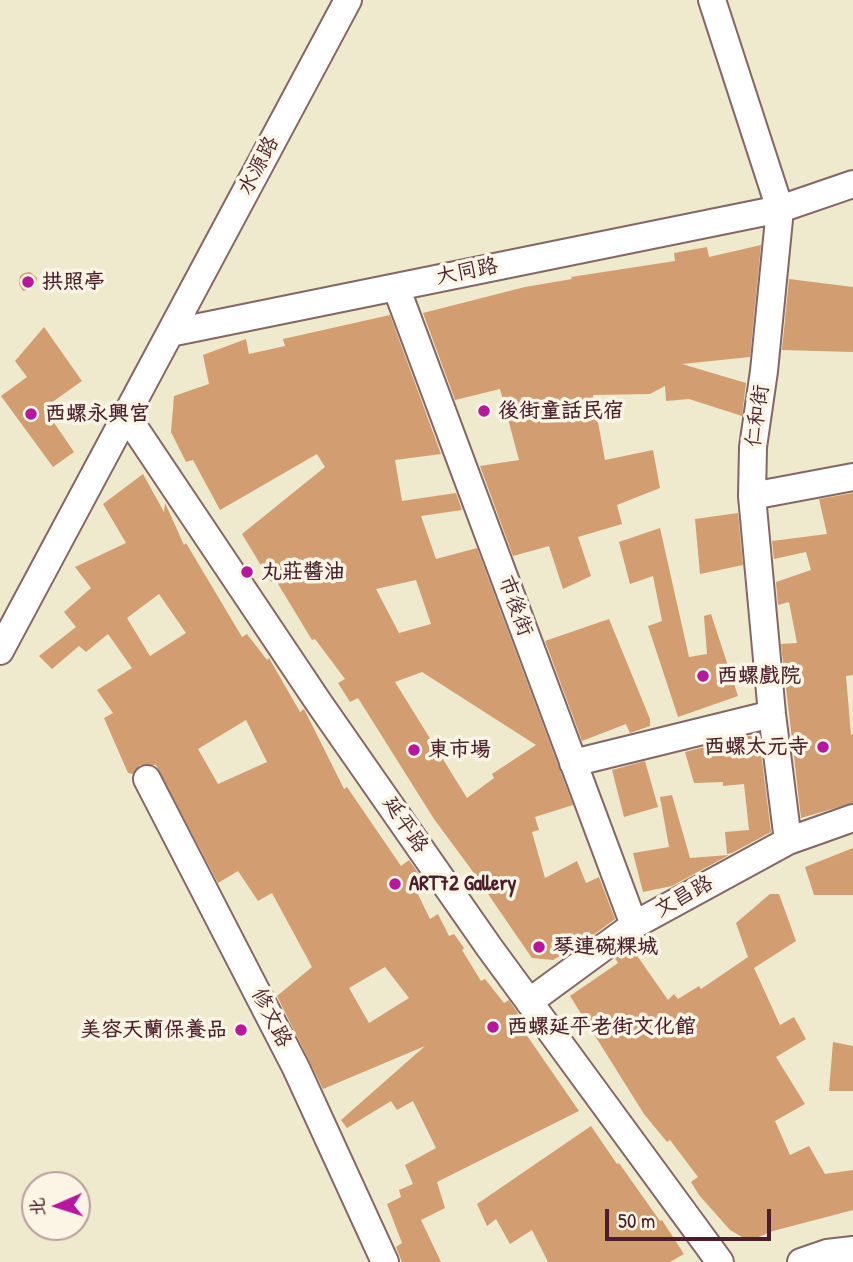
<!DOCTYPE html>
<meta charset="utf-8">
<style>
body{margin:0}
#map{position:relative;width:853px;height:1262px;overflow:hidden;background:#efe9cd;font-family:"Patrick Hand","LXGW WenKai TC",sans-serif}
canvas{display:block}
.north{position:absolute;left:21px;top:1171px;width:70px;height:70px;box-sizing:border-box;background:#fcf5e5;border:2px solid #b59f9b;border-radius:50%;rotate:267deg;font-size:19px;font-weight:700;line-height:28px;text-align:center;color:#4a1f2b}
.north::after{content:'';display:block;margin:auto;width:24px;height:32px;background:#b5179e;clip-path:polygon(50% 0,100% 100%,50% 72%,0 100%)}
.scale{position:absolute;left:605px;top:1209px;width:166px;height:32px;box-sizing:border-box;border:4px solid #4a1f2b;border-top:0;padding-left:9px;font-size:21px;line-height:24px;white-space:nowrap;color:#4a1f2b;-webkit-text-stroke:5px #fcf5e5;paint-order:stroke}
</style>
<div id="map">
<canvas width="853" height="1262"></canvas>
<div class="north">北</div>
<div class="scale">50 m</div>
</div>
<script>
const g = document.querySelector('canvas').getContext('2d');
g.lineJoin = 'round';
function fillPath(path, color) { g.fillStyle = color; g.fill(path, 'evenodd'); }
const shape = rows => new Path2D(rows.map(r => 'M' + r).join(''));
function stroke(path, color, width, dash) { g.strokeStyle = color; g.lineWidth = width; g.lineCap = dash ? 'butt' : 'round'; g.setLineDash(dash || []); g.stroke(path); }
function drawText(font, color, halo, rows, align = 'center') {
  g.font = font + ' "Patrick Hand","LXGW WenKai TC",sans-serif'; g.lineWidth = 7; g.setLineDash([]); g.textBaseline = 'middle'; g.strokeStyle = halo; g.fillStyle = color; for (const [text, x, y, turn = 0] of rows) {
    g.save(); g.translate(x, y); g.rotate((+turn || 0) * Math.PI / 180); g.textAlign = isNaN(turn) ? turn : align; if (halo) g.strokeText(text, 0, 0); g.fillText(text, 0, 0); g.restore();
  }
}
const building = shape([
 [761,245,750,357,682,364,746,383,742,416,689,399,666,401,665,386,650,394,593,395,605,460,653,450,660,488,617,505,622,524,578,537,591,576,563,589,549,546,513,556,480,466,519,460,500,389,455,400,423,313,525,287,572,279,571,277,675,261,674,253,707,247,709,257],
 [30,272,37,278,36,284,34,288,23,291,19,284,20,276,24,273],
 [789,279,853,287,853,352,782,350],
 [390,315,441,454,395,460,402,501,456,493,462,510,421,516,436,559,477,548,573,805,535,817,539,830,532,832,545,878,577,861,586,883,599,877,615,919,584,942,553,960,532,958,514,932,471,869,434,819,358,698,350,702,338,683,345,679,315,639,312,640,275,579,271,582,242,534,325,467,317,454,220,510,193,460,186,462,171,432,174,396,209,384,203,355,246,339,249,354,285,346,283,339],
 [416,580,431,624,399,633,376,589],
 [422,672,536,745,492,774,494,778,467,798,395,682],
 [44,327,82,381,44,408,74,452,53,467,1,396,27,377,15,361],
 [143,474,164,512,165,503,184,545,186,543,242,637,247,634,267,660,269,658,300,712,304,709,344,789,347,787,401,866,409,860,421,877,413,884,430,919,438,914,449,936,454,934,464,948,462,950,481,981,485,979,504,1003,509,1000,523,1021,519,1024,579,1111,437,1182,445,1208,421,1220,441,1262,402,1262,396,1247,402,1243,387,1204,401,1197,399,1190,413,1184,405,1165,436,1148,413,1101,397,1110,391,1101,347,1128,341,1120,425,1046,323,1089,277,996,312,967,272,893,258,901,238,871,218,883,156,765,140,765,133,774,128,773,104,718,113,713,97,690,132,668,108,634,86,652,79,646,52,669,39,656,76,627,64,612,91,588,75,567,126,543,103,504],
 [159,594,186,633,150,656,127,618],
 [246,720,267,762,218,784,198,749],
 [385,967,409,998,369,1023,349,988],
 [853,493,853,675,846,676,851,735,853,734,853,803,801,818,781,644,797,643,789,602,778,605,776,582,811,570,806,552,774,559,772,541,827,534,819,499],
 [738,513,743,565,700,574,695,519],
 [660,528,689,657,707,654,704,616,711,614,738,696,678,717,648,626,662,621,653,576,630,584,619,542],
 [609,619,650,719,650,726,630,733,626,724,582,741,545,641],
 [747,736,759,736,771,832,732,853,727,854,725,832,749,830,744,784,723,786,723,782,694,783,685,752],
 [645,761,658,807,624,817,612,770],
 [672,795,690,858,729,855,672,886,643,892,633,853,669,847,660,797],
 [853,848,853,895,814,895,805,867],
 [770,894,779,894,796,941,754,968,780,1025,794,1017,806,1039,776,1057,805,1104,775,1121,790,1155,809,1146,825,1174,853,1170,853,1210,773,1231,749,1241,730,1230,699,1195,691,1182,698,1177,670,1140,667,1142,644,1114,570,996,618,963,615,958,631,947,668,1000,674,994,678,999,699,986,701,989,748,957,736,923],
 [833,1042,853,1046,853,1091,829,1091],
 [591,1126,617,1164,619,1163,660,1221,662,1220,684,1254,670,1262,548,1262,532,1230,510,1244,496,1219,487,1226,477,1204]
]);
const minor = shape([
 [712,0,780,209,764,371,753,447,752,496,772,714,788,841],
 [396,287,634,925],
 [170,333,780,209,853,184],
 [126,415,319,703,489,947,720,1262],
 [752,496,853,477],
 [0,651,348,0],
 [573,763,772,714],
 [147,779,296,1068,385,1262],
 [529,1002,634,925,788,841,853,818],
 [801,1262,827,1253,853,1250]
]);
const markers = [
 [28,282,7,"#b5179e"],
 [484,411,7,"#b5179e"],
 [31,414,7,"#b5179e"],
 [247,572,7,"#b5179e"],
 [703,676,7,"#b5179e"],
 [823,747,7,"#b5179e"],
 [414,750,7,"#b5179e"],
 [395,884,7,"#b5179e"],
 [539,947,7,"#b5179e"],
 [493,1027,7,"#b5179e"],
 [241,1030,7,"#b5179e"]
];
const streetNames = [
 ["水源路",259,166,-62],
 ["大同路",467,272,-11],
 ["仁和街",758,416,-82],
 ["市後街",515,606,70],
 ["延平路",405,825,56],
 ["文昌路",684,897,-29],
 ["修文路",271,1018,63]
];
const poiNames = [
 ["拱照亭",42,282],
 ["後街童話民宿",498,411],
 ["西螺永興宮",45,414],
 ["丸莊醬油",261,572],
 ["西螺戲院",717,676],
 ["西螺太元寺",809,747,"right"],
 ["東市場",428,750],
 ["ART72 Gallery",409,884],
 ["琴連碗粿城",553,947],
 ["西螺延平老街文化館",507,1027],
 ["美容天蘭保養品",227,1030,"right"]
];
fillPath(building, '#d29e71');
stroke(minor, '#846664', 30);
stroke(minor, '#fff', 26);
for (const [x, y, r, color] of markers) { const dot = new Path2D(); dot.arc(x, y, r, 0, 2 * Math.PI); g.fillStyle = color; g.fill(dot); stroke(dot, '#fcf5e5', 2.5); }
drawText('21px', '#4a1f2b', '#fcf5e5', streetNames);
drawText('bold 21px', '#4a1f2b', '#fcf5e5', poiNames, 'left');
</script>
